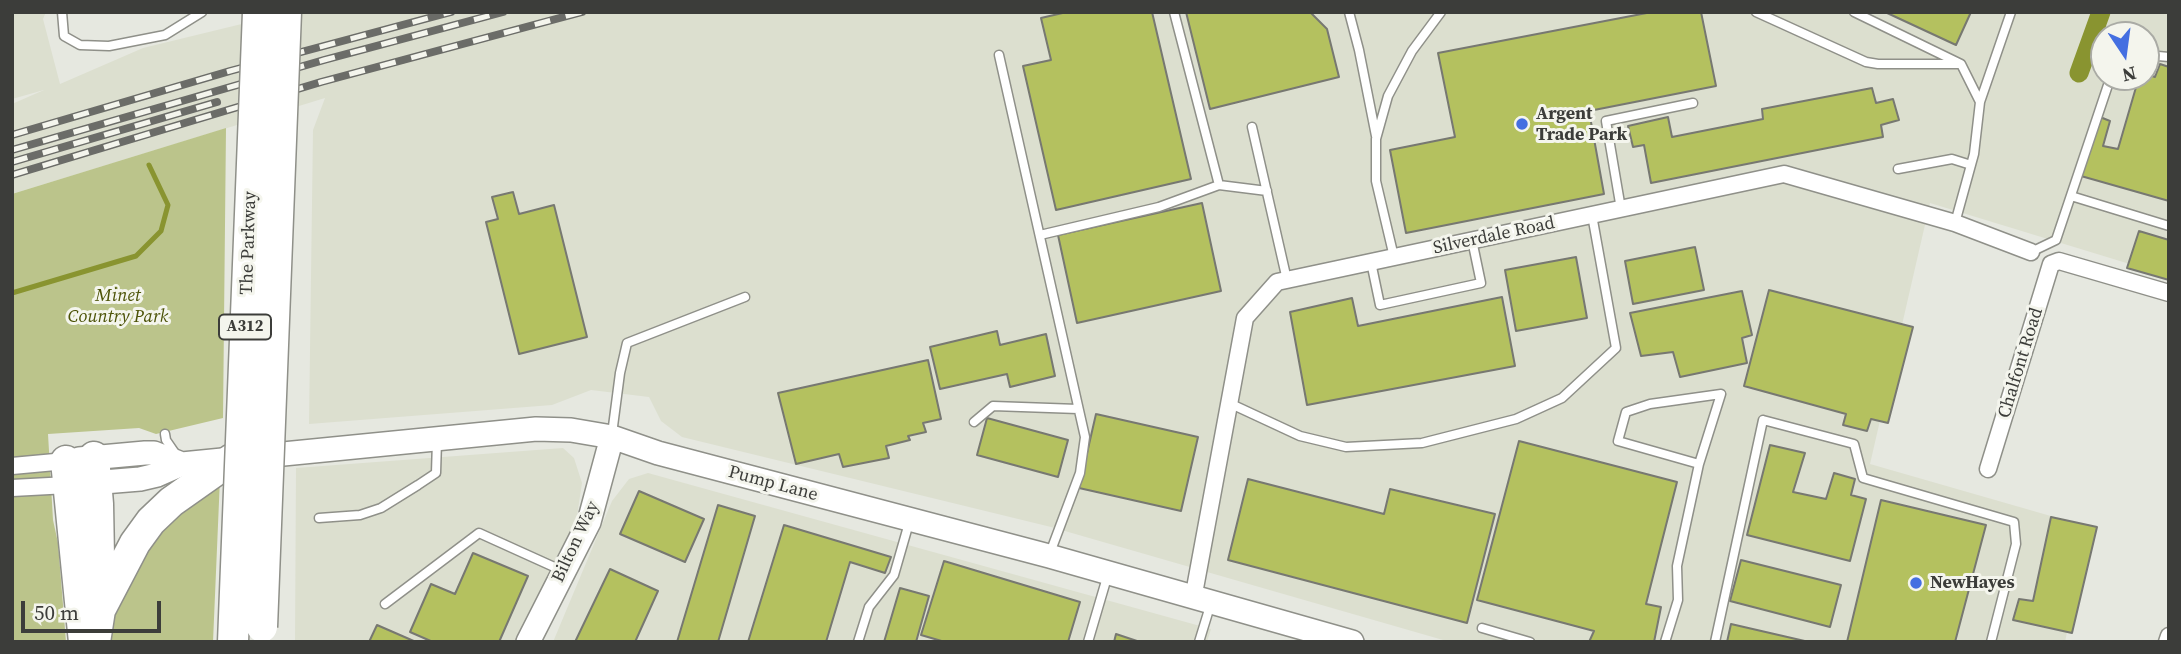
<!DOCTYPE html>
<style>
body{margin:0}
#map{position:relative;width:2181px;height:654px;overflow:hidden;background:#e6e8e0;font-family:"Source Serif 4",serif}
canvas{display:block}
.frame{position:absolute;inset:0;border:14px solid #3c3d3a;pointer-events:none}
.north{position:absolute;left:2090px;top:21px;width:70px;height:70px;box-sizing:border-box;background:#f4f5ed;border:2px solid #aaaba5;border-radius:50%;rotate:167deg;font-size:19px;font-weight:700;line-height:28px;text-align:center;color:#3c3d3a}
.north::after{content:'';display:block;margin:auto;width:24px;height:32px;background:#446fe1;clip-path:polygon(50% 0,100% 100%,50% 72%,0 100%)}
.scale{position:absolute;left:21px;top:601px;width:140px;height:32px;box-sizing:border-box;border:4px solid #3c3d3a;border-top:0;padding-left:9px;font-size:21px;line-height:24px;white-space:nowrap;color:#3c3d3a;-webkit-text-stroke:5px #f4f5ed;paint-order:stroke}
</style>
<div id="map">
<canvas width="2181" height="654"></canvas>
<div class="frame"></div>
<div class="north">N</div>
<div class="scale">50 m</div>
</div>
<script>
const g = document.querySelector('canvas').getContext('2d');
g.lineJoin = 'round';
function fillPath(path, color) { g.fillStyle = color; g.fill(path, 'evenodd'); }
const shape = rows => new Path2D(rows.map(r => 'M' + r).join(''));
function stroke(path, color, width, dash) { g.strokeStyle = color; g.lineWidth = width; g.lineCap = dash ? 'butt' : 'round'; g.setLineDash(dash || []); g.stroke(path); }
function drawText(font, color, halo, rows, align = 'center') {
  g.font = font + ' "Source Serif 4",serif'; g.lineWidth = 6; g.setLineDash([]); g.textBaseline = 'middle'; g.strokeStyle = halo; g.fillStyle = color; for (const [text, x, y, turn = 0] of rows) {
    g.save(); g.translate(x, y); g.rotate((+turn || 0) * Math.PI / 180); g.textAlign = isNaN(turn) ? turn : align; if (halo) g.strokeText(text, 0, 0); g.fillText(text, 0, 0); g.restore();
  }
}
const built = shape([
 [12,12,46,12,43,19,60,84,143,48,291,12,2169,12,2169,276,1930,203,1870,464,2089,527,2065,642,1450,642,1051,527,682,437,661,421,649,397,591,390,552,405,309,424,313,130,325,98,12,194,12,104,44,90,12,99],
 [2104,35,2146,35,2146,77,2104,77],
 [563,448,574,458,582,483,577,516,519,642,295,642,296,468],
 [648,473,1211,629,1207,642,553,642,612,501,629,479]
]);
const green = shape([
 [226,128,223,418,156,434,139,428,48,434,53,520,58,543,66,642,12,642,12,194],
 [220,478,213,642,108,642,115,606,139,547]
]);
const stream = shape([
 [12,293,136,256,161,231,168,205,149,165]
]);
const canal = shape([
 [2079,73,2101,12]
]);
const building = shape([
 [1067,12,1152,12,1191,179,1056,210,1023,66,1051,60,1041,18,1067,12],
 [1186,12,1310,12,1327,29,1339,77,1210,109,1186,12],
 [1652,12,1701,12,1716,86,1589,111,1604,194,1406,233,1390,150,1455,137,1438,53,1652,12],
 [1885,12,1971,12,1956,45,1885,12],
 [2160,64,2169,67,2169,201,2081,176,2100,117,2110,121,2103,146,2118,149,2139,77,2146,77,2146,74,2155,77,2160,64],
 [1872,88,1876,103,1893,99,1899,120,1881,125,1883,137,1651,183,1644,145,1633,147,1628,126,1668,117,1672,137,1763,119,1762,109,1872,88],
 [513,192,519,214,554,205,587,337,519,354,486,222,498,219,492,197,513,192],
 [1202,203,1221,291,1077,323,1058,235,1202,203],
 [2139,231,2169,240,2169,280,2127,268,2139,231],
 [1695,247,1704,290,1633,304,1625,261,1695,247],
 [1576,257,1587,318,1516,331,1505,270,1576,257],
 [1769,290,1913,327,1888,423,1871,419,1867,431,1843,425,1846,414,1744,386,1769,290],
 [1742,291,1752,335,1742,338,1747,363,1680,377,1673,352,1641,356,1630,313,1742,291],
 [1502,297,1515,366,1307,405,1290,312,1352,298,1358,326,1502,297],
 [997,331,1000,345,1046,334,1055,376,1010,387,1007,374,940,389,930,347,997,331],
 [928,360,941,419,923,423,926,432,908,436,910,440,886,446,889,458,843,467,839,454,796,464,778,393,928,360],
 [1096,414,1198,437,1181,511,1079,488,1096,414],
 [987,418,1068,440,1058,477,977,455,987,418],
 [1519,441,1677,482,1646,604,1661,607,1654,642,1589,642,1594,631,1477,600,1519,441],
 [1770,445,1805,453,1793,492,1826,499,1834,473,1855,479,1851,495,1866,499,1850,561,1747,535,1770,445],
 [1248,479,1384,514,1390,489,1495,514,1467,623,1228,560,1248,479],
 [639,491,704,519,685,562,620,534,639,491],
 [1881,500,1986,525,1955,642,1847,642,1881,500],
 [718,505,755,516,718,642,677,642,718,505],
 [2051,517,2097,527,2072,633,2013,620,2019,599,2033,601,2051,517],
 [784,525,891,557,885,573,850,562,826,642,748,642,784,525],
 [473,553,528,576,499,642,433,642,410,632,431,584,455,594,473,553],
 [1741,560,1841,585,1830,627,1730,601,1741,560],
 [944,561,1080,602,1068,642,945,642,921,635,944,561],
 [610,569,658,591,635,642,575,642,610,569],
 [900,588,929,596,916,642,884,642,900,588],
 [1731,624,1809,642,1727,642,1731,624],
 [377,625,416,642,369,642,377,625],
 [1116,634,1140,642,1114,642,1116,634]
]);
const lane = shape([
 [62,12,64,36,80,45,109,46,165,35,202,12],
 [1174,12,1219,185,1267,191],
 [1349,12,1359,50,1376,136],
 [1756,12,1866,62,1878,64,1958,64],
 [1854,12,1961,64,1980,102,1974,154,1955,223],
 [999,55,1085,437,1080,473,1050,553],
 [2146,60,2158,56,2169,57],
 [1980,102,2011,12],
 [1252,127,1287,280],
 [1898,169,1952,159,1971,165],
 [2071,196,2169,226],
 [1621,209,1606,121,1693,103],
 [1040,235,1159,207,1219,185],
 [2031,252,2056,240,2108,85,2120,77],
 [1394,257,1376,181,1376,139,1388,96,1412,51,1441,12],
 [1371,262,1380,305,1481,283,1472,240],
 [1229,403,1300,436,1346,447,1422,443,1516,419,1562,398,1616,348,1592,215],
 [974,422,993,406,1078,409],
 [165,434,166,440,177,456],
 [612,434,620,373,627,343,745,297],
 [319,518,360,515,381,508,418,485,436,473,437,441],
 [385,604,479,533,563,571],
 [1482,628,1530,642],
 [858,642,869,607,894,575,909,523],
 [1088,642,1108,574],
 [1199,642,1211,603],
 [1665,642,1678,600,1677,566,1699,464,1721,394,1650,404,1626,412,1618,441,1699,464],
 [1715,642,1763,420,1854,444,1863,478,2014,522,2016,544,1991,642]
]);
const street = shape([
 [12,466,66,461],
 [1988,469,2051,264,2059,261,2169,293],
 [12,488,68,485],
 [1193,599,1245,318,1277,282,1784,174,1955,223,2031,252],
 [2167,642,2169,636]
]);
const secondary = shape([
 [79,459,145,453,154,453,182,464],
 [79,484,140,479,157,475,182,464,536,429,571,430,612,437,658,453,1049,556,1352,642],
 [528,642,589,522,612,437]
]);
const highway = shape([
 [94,457,98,504,100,610,95,642],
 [66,461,84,642],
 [100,610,135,543,151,521,171,502,232,459]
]);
const rail = shape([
 [12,135,230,71,451,12],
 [12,150,324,60,503,12],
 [12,162,217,102],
 [12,175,321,82,582,12]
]);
const highwayBridge = shape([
 [262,627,286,12],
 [233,642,258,12]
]);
const markers = [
 [1522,124,7,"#446fe1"],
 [1916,583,7,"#446fe1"]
];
const shields = [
 [245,327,52]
];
const shieldNames = [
 ["A312",245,327]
];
const poiNames = [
 ["Argent",1536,114],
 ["Trade Park",1536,135],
 ["NewHayes",1930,583]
];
const streetNames = [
 ["Silverdale Road",1494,236,-12],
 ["The Parkway",249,243,-88],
 ["Chalfont Road",2021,363,-73],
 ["Pump Lane",773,484,15],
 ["Bilton Way",576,542,-65]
];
const parkNames = [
 ["Minet",118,296],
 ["Country Park",118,317]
];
fillPath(built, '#dcdfcf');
fillPath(green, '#bbc48b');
stroke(stream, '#899430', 5);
stroke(canal, '#899430', 19);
fillPath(building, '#b4c15f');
stroke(building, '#777871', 2);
stroke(lane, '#8f9089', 11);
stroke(street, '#8f9089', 19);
stroke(secondary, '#8f9089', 26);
stroke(highway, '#8f9089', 33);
stroke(lane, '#fff', 8);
stroke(street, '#fff', 16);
stroke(secondary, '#fff', 23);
stroke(highway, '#fff', 30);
stroke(rail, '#6b6c68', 8);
stroke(rail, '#f4f5ed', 5, [16]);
stroke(highwayBridge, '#8f9089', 33, []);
stroke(highwayBridge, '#fff', 30);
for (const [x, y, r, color] of markers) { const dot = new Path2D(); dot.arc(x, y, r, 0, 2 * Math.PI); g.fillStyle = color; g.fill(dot); stroke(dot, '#f4f5ed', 2.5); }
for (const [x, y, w] of shields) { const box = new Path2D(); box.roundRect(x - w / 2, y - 12.5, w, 25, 5); g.fillStyle = '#f4f5ed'; g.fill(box); stroke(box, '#3c3d3a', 2); }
drawText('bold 16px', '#3c3d3a', null, shieldNames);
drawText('bold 18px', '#3c3d3a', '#f4f5ed', poiNames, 'left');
drawText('18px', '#3c3d3a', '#f4f5ed', streetNames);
drawText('italic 18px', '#4c5307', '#f4f5ed', parkNames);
</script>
